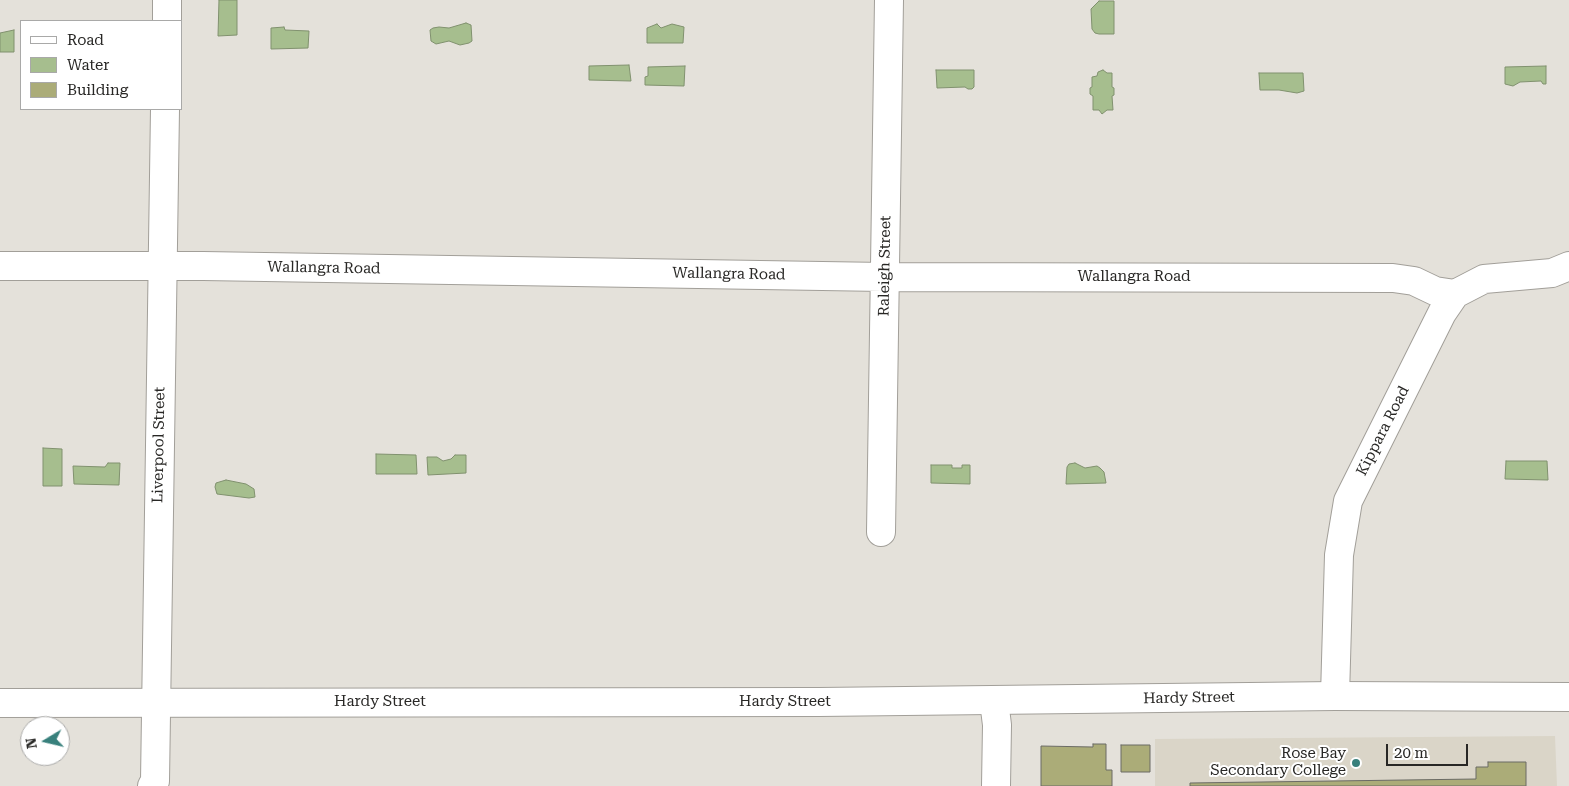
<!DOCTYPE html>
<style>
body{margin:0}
#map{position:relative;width:1569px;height:786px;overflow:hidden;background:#e4e1da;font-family:"Roboto Serif",serif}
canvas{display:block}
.legend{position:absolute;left:20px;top:20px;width:162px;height:90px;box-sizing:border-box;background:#fff;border:1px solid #a9a9a8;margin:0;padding:6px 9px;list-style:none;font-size:15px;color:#282725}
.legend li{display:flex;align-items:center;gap:10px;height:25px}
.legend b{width:25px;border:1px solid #a9a9a8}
.north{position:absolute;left:20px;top:716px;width:50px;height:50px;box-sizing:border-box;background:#fff;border:1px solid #a9a9a8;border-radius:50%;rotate:261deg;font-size:14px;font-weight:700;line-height:20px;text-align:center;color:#282725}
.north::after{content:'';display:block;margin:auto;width:18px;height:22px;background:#38807c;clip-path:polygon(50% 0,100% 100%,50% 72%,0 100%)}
.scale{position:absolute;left:1386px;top:744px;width:82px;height:22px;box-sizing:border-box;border:2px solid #282725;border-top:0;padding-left:6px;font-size:15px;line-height:18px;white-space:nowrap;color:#282725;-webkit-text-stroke:4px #fff;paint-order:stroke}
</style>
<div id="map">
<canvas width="1569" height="786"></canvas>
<ul class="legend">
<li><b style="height:6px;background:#fff"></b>Road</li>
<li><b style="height:14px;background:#a6be8e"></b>Water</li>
<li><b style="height:14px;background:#abac78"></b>Building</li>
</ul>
<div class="north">N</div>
<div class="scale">20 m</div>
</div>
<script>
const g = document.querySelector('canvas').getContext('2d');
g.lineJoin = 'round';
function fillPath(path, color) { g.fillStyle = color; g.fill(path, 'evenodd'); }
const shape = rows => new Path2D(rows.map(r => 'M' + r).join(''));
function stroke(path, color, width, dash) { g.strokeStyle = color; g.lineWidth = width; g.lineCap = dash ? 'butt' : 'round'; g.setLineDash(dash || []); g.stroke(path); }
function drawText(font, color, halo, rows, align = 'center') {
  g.font = font + ' "Roboto Serif",serif'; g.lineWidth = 4; g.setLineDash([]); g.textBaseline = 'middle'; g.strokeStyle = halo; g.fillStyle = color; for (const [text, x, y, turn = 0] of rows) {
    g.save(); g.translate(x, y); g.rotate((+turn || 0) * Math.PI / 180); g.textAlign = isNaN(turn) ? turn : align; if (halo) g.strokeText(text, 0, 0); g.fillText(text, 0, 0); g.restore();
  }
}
const built = shape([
 [1555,736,1557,786,1155,786,1155,739]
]);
const water = shape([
 [219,0,237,0,237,35,218,36,219,0],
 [1099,1,1114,1,1114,34,1099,34,1095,33,1092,29,1091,9,1099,1],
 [466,23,471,25,472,41,469,43,460,45,449,41,436,44,431,41,430,30,433,28,439,27,449,28,466,23],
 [657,24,661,28,672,24,684,27,683,43,647,43,647,28,657,24],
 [284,27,285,30,309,31,308,48,271,49,271,28,284,27],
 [14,30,14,52,0,52,0,33,14,30],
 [629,65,631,81,589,80,589,66,629,65],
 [685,66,684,86,645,85,645,77,648,76,648,67,685,66],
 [1546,66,1546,84,1543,84,1541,81,1520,82,1513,86,1505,84,1505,67,1546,66],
 [936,70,974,70,974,87,972,89,968,89,965,87,937,88,936,70],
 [1103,70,1107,73,1112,73,1112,87,1114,88,1114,95,1112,96,1113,110,1107,110,1102,114,1099,110,1093,110,1093,96,1090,94,1090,88,1092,87,1092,77,1097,76,1098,72,1103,70],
 [1259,73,1303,73,1304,91,1297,93,1279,90,1260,90,1259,73],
 [43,448,62,449,62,486,43,486,43,448],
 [376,454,416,455,417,474,376,474,376,454],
 [455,455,466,455,466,473,428,475,427,457,437,457,443,461,451,459,455,455],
 [1506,461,1547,461,1548,480,1505,479,1506,461],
 [108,463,120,463,119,485,74,484,73,466,105,467,108,463],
 [1075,463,1085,468,1097,466,1100,468,1104,472,1106,483,1066,484,1067,467,1069,464,1075,463],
 [931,465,952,465,952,468,962,468,962,465,970,465,970,484,931,483,931,465],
 [226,480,246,484,254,489,255,497,249,498,217,494,215,487,216,483,226,480]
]);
const building = shape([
 [1093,744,1106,744,1106,770,1112,770,1112,786,1041,786,1041,746,1093,747,1093,744],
 [1121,745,1150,745,1150,772,1121,772,1121,745],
 [1488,762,1526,762,1526,786,1190,786,1190,783,1476,779,1476,767,1488,767,1488,762]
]);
const minor = shape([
 [167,21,167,0],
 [0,266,203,266,884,277,1393,278,1414,281,1435,291,1455,294],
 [881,532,889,0],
 [1335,696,1339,555,1348,501,1442,313,1455,294,1484,279,1552,273,1569,266],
 [994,701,997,725,996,786],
 [152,786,155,781,165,109]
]);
const tertiary = shape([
 [0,703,819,702,1335,696,1569,697]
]);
const markers = [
 [1356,763,5,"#38807c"]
];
const streetNames = [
 ["Raleigh Street",885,266,-89],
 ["Wallangra Road",324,268,1],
 ["Wallangra Road",729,274,1],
 ["Wallangra Road",1134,277],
 ["Kippara Road",1383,431,-63],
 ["Liverpool Street",159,445,-89],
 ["Hardy Street",1189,698,-1],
 ["Hardy Street",380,702],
 ["Hardy Street",785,702]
];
const poiNames = [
 ["Rose Bay",1346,754],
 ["Secondary College",1346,771]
];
fillPath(built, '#dad5c8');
fillPath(water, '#a6be8e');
stroke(water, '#80916e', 1);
fillPath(building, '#abac78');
stroke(building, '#6b6b65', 1);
stroke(minor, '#a29f99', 30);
stroke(tertiary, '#a29f99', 30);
stroke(minor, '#fff', 28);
stroke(tertiary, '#fff', 28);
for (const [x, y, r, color] of markers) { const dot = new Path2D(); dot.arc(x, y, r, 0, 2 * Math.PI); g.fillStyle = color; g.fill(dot); stroke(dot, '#fff', 2); }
drawText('15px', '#282725', '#fff', streetNames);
drawText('15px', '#282725', '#fff', poiNames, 'right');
</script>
